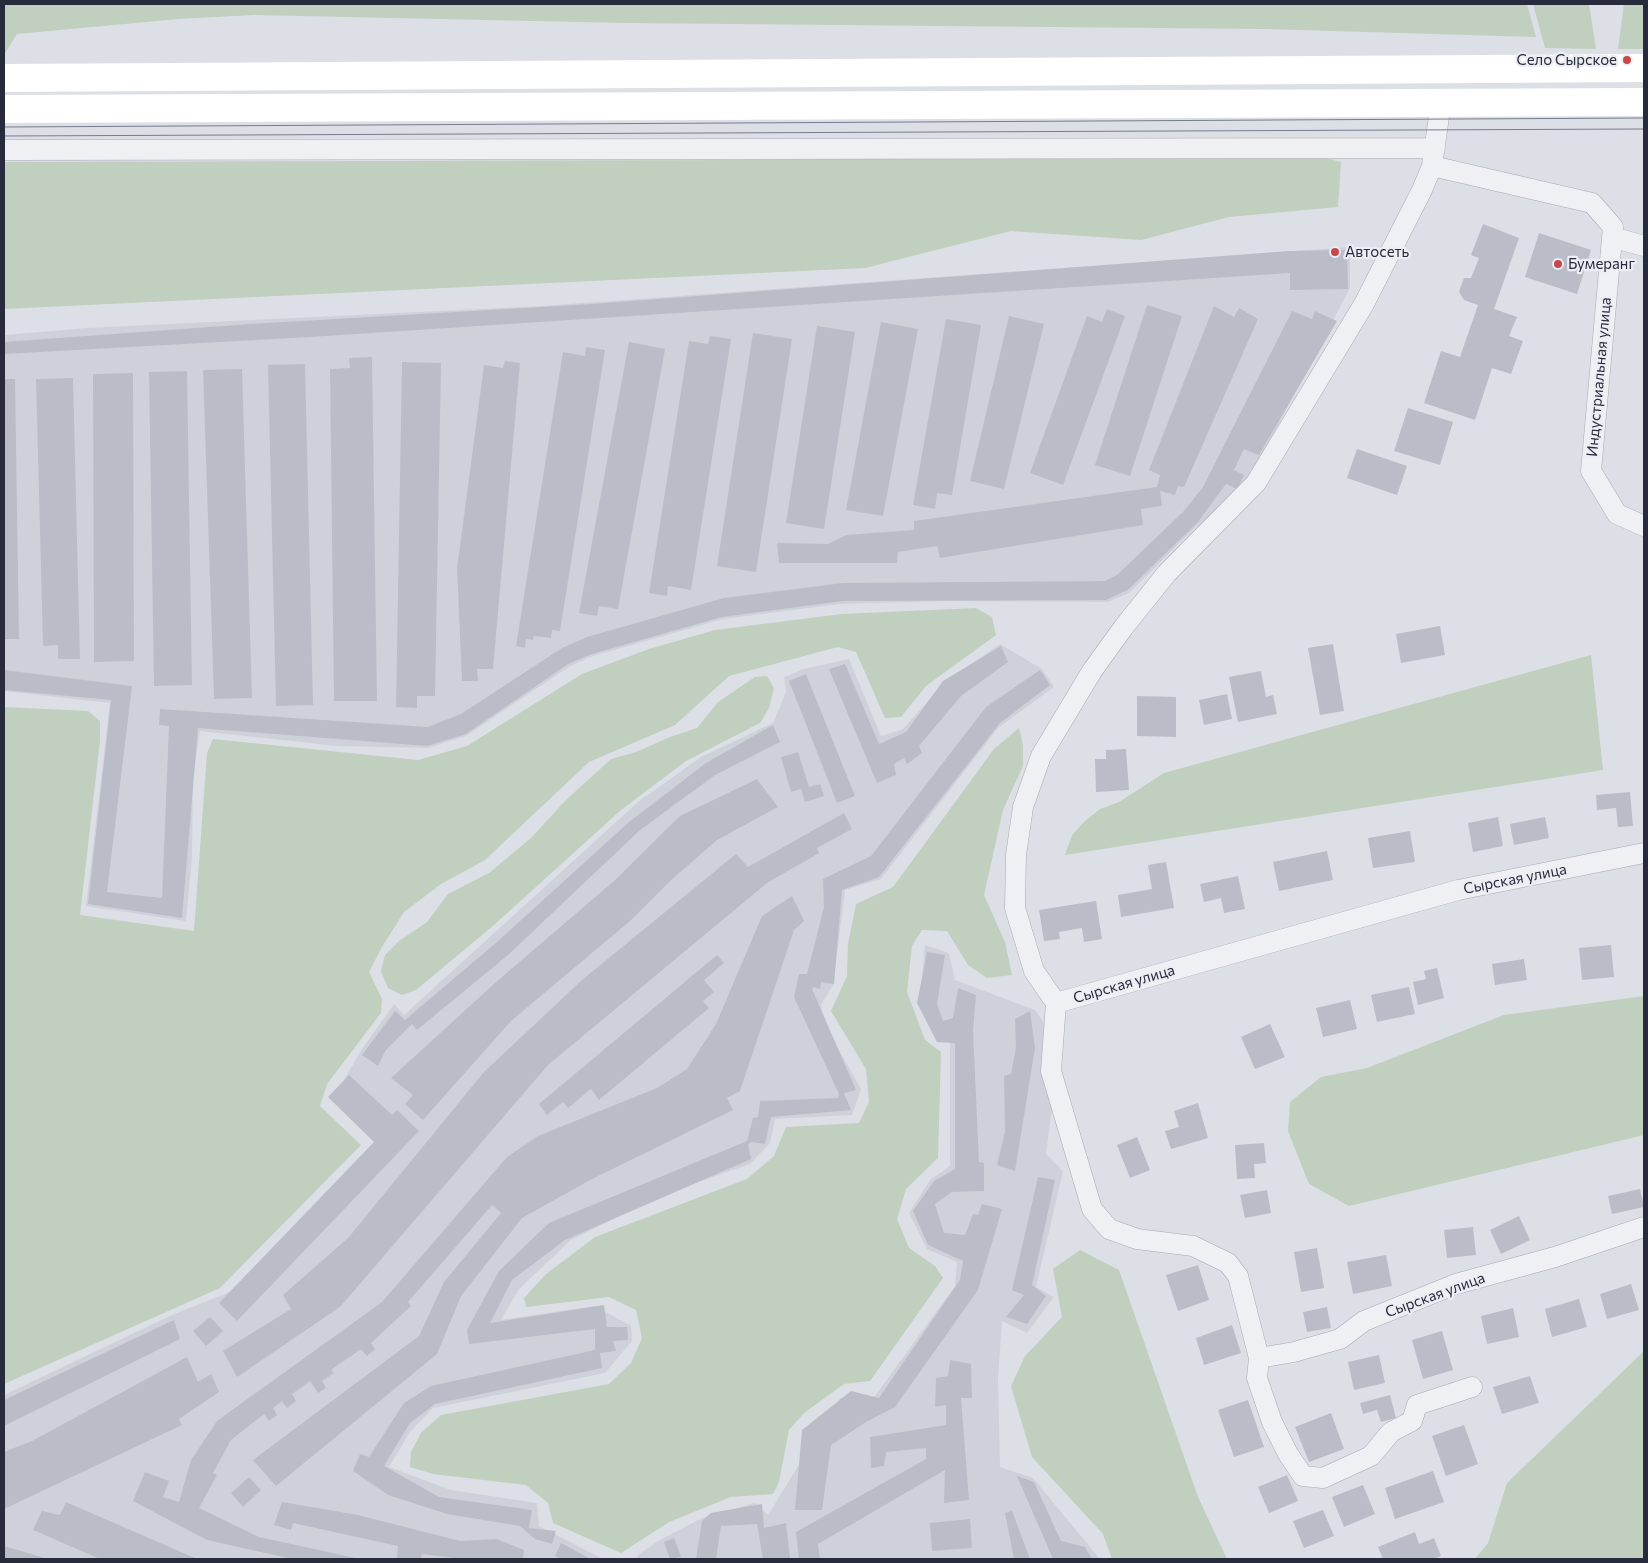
<!DOCTYPE html>
<meta charset="utf-8">
<style>
body{margin:0}
#map{position:relative;width:1648px;height:1563px;overflow:hidden;background:#dddfe6;font-family:Commissioner,sans-serif}
canvas{display:block}
.frame{position:absolute;inset:0;border:5px solid #272b3b;pointer-events:none}
</style>
<div id="map">
<canvas width="1648" height="1563"></canvas>
<div class="frame"></div>
</div>
<script>
const g = document.querySelector('canvas').getContext('2d');
g.lineJoin = 'round';
function fillPath(path, color) { g.fillStyle = color; g.fill(path, 'evenodd'); }
const shape = rows => new Path2D(rows.map(r => 'M' + r).join(''));
function stroke(path, color, width, dash) { g.strokeStyle = color; g.lineWidth = width; g.lineCap = dash ? 'butt' : 'round'; g.setLineDash(dash || []); g.stroke(path); }
function drawText(font, color, halo, rows, align = 'center') {
  g.font = font + ' Commissioner,sans-serif'; g.lineWidth = 4.5; g.setLineDash([]); g.textBaseline = 'middle'; g.strokeStyle = halo; g.fillStyle = color; for (const [text, x, y, turn = 0] of rows) {
    g.save(); g.translate(x, y); g.rotate((+turn || 0) * Math.PI / 180); g.textAlign = isNaN(turn) ? turn : align; if (halo) g.strokeText(text, 0, 0); g.fillText(text, 0, 0); g.restore();
  }
}
const built = shape([
 [1350,247,1350,288,1261,458,1238,493,1194,529,1129,593,1108,602,944,601,839,604,723,619,593,656,570,666,466,736,428,748,337,746,200,731,193,777,192,856,186,921,86,906,110,703,4,691,4,335,87,328,542,306],
 [1000,644,1042,669,1054,687,998,728,881,879,845,890,833,985,821,1005,822,1020,861,1089,852,1115,775,1119,770,1143,750,1164,664,1194,571,1240,519,1289,501,1320,595,1306,631,1326,632,1341,605,1373,433,1408,410,1432,389,1467,451,1490,537,1503,539,1526,603,1559,4,1559,4,1395,172,1315,232,1291,377,1140,334,1098,360,1052,394,1004,404,1015,638,802,701,757,773,723,786,692,784,677,804,669,849,659,881,736,903,729,945,682],
 [925,945,949,953,955,980,1035,1010,1060,1046,1046,1154,1063,1171,1036,1287,1054,1297,1027,1333,1002,1321,998,1378,1000,1467,1033,1478,1100,1559,636,1559,639,1554,660,1540,702,1518,755,1503,768,1515,840,1398,872,1400,955,1286,957,1262,927,1249,909,1213,930,1180,950,1166,950,1043,938,1040,920,1001]
]);
const green = shape([
 [4,4,1527,4,1536,37,1265,29,626,23,254,15,178,19,17,34,4,55],
 [1533,4,1589,4,1596,49,1545,48],
 [1624,4,1644,4,1644,49,1618,49],
 [1148,156,1322,157,1341,162,1338,207,1229,217,1141,240,1011,231,865,268,4,309,4,162,740,160],
 [976,608,992,617,996,635,926,686,901,717,885,718,856,652,838,647,729,676,675,725,589,762,485,860,441,884,404,912,382,947,369,972,382,999,381,1013,327,1084,320,1106,361,1145,220,1288,4,1384,4,707,88,711,100,721,100,741,80,915,194,931,207,753,213,739,418,760,467,746,582,674,649,649,715,630,842,614],
 [1591,655,1603,770,1065,855,1072,835,1085,821,1100,809,1119,802,1164,773],
 [767,676,774,688,769,708,760,723,686,761,621,810,494,925,416,990,402,995,388,988,381,971,385,955,399,941,427,922,448,894,489,873,531,838,565,801,611,759,636,752,670,737,697,728,718,702,755,677],
 [1019,728,1023,745,1023,766,1003,810,984,895,1005,942,1012,975,987,978,968,965,947,931,922,930,912,946,907,992,925,1040,941,1052,938,1158,906,1189,897,1219,909,1248,935,1266,943,1278,870,1381,844,1384,804,1413,789,1430,779,1482,773,1494,731,1497,669,1522,621,1553,553,1523,548,1503,526,1485,433,1474,410,1467,411,1452,421,1433,441,1415,609,1384,631,1363,642,1338,636,1310,609,1297,526,1307,524,1298,546,1274,595,1237,747,1179,774,1156,786,1127,859,1123,869,1102,866,1069,831,1011,847,976,848,944,856,904,893,887,994,749],
 [1644,996,1644,1135,1349,1206,1309,1184,1288,1131,1290,1102,1321,1077,1367,1068,1504,1015],
 [1080,1250,1119,1270,1198,1497,1227,1559,1112,1559,1103,1534,1032,1457,1011,1386,1025,1356,1062,1317,1053,1269],
 [1644,1351,1644,1559,1475,1559,1488,1543,1507,1483]
]);
const building = shape([
 [1483,224,1519,238,1494,309,1517,317,1509,336,1523,341,1511,374,1492,368,1475,420,1424,403,1441,351,1460,357,1478,305,1464,300,1459,292,1464,278,1471,278,1479,258,1471,255],
 [1539,233,1591,250,1577,294,1525,277],
 [1347,250,1348,289,1290,290,1290,273,310,337,4,354,4,342,250,324,592,304,1289,251],
 [1147,305,1182,316,1130,476,1095,465],
 [1214,306,1234,317,1239,308,1258,319,1184,487,1178,486,1175,495,1160,491,1162,506,1141,509,1143,525,940,558,937,546,898,552,897,563,779,563,777,543,828,544,846,535,914,530,914,521,1157,487,1160,475,1149,470],
 [1107,309,1125,316,1063,485,1030,473,1087,316,1102,322],
 [1292,311,1312,319,1315,311,1337,321,1259,455,1244,449,1234,470,1244,475,1237,489,1226,484,1198,522,1129,589,1106,600,843,601,722,617,592,654,568,664,466,734,427,746,198,728,182,918,88,904,111,700,4,690,4,670,132,686,107,892,162,898,169,726,159,725,160,709,428,727,461,714,562,648,587,637,724,598,843,583,1105,581,1117,575,1184,511,1203,487],
 [1009,316,1044,324,1004,489,970,481],
 [946,319,981,325,952,495,937,493,935,509,913,505],
 [881,322,918,329,883,516,846,510],
 [817,326,855,332,824,529,786,523],
 [753,333,792,339,756,572,717,566],
 [710,336,731,339,691,590,668,586,667,596,649,593,689,341,708,344],
 [629,342,665,349,618,609,599,606,597,616,579,613],
 [586,347,605,350,560,631,552,630,551,638,534,636,533,640,526,639,525,648,516,646,563,352,585,356],
 [372,357,377,701,334,701,330,369,350,368,349,358],
 [505,361,520,363,493,669,477,669,478,681,462,681,457,569,484,365,503,368],
 [402,362,441,363,435,696,417,696,417,708,396,707],
 [305,364,313,705,276,706,268,365],
 [242,369,252,698,214,699,203,370],
 [187,371,192,685,154,686,149,372],
 [133,373,134,661,94,662,93,374],
 [73,378,80,659,58,659,58,645,43,646,36,379],
 [4,379,15,379,19,639,4,639],
 [1408,408,1453,422,1440,465,1394,451],
 [1357,449,1407,466,1397,495,1347,478],
 [1440,626,1445,655,1401,663,1396,634],
 [1333,644,1344,711,1320,715,1308,648],
 [1001,646,1008,662,961,696,919,746,922,753,907,764,904,758,894,764,896,775,877,783,829,669,845,664,879,744,906,732,943,681],
 [1040,670,1050,685,1000,723,879,877,842,890,834,984,821,982,820,989,814,987,812,989,856,1090,844,1093,851,1110,771,1117,765,1144,751,1142,748,1145,751,1159,565,1240,512,1280,490,1323,604,1305,607,1327,627,1327,628,1340,613,1341,616,1351,600,1353,602,1368,435,1404,410,1423,384,1466,439,1497,532,1510,529,1528,556,1531,552,1544,535,1539,520,1526,447,1514,388,1495,353,1471,360,1454,369,1457,404,1403,431,1386,595,1350,595,1329,469,1344,467,1330,499,1271,549,1223,747,1141,753,1118,758,1117,760,1101,838,1098,839,1094,794,997,799,974,807,974,824,907,823,879,871,856,986,707],
 [1261,671,1266,697,1273,695,1277,714,1238,722,1229,677],
 [806,674,855,796,837,803,789,681],
 [1227,694,1232,719,1204,725,1199,700],
 [1137,696,1176,697,1176,737,1137,736],
 [773,725,780,742,715,775,639,831,508,955,417,1030,412,1024,386,1050,378,1066,362,1055,395,1011,405,1020,497,942,629,822,706,763],
 [1126,749,1129,790,1096,792,1095,759,1106,759,1106,750],
 [798,752,809,787,820,784,824,796,805,802,801,789,791,792,781,757],
 [757,779,778,807,717,840,670,881,630,921,511,1021,423,1120,405,1104,413,1095,391,1078,495,983,614,881,680,816],
 [1630,792,1633,826,1618,827,1616,808,1597,810,1596,795],
 [844,813,852,829,817,848,819,853,767,883,548,1065,340,1307,237,1377,223,1351,291,1309,283,1295,348,1238,484,1072,582,980,736,854,748,867],
 [1498,817,1503,846,1473,852,1468,823],
 [1545,817,1549,838,1514,845,1510,824],
 [1410,831,1415,862,1373,868,1368,838],
 [1327,851,1333,880,1279,891,1273,862],
 [1166,862,1174,908,1121,917,1118,895,1152,889,1148,865],
 [1238,876,1245,909,1224,913,1221,898,1204,902,1200,884],
 [792,896,804,921,794,930,740,1091,727,1098,733,1110,592,1179,522,1218,461,1296,437,1354,276,1486,253,1460,419,1336,444,1282,501,1213,492,1205,408,1302,411,1306,371,1343,375,1349,367,1356,361,1349,331,1370,334,1373,322,1381,326,1388,318,1393,310,1381,292,1394,296,1401,287,1408,282,1401,273,1408,277,1415,269,1421,264,1414,231,1440,213,1473,217,1475,199,1508,259,1537,360,1559,292,1559,207,1540,133,1501,145,1472,169,1481,163,1497,179,1502,191,1460,217,1421,382,1302,507,1157,538,1136,657,1088,687,1069,716,1024,762,916],
 [1096,901,1102,939,1084,942,1082,928,1059,932,1060,939,1044,941,1039,910],
 [1611,945,1614,977,1582,980,1579,948],
 [927,952,945,955,937,1004,943,1021,953,1018,958,988,976,995,973,1030,979,1162,984,1163,984,1191,952,1192,935,1204,944,1233,965,1235,973,1214,978,1215,982,1204,1002,1209,978,1290,895,1407,866,1422,831,1445,822,1510,795,1510,802,1430,851,1391,879,1398,960,1280,963,1261,928,1245,913,1211,934,1181,955,1169,955,1043,937,1042,917,1003],
 [717,955,724,963,704,980,714,992,703,1001,709,1008,599,1100,591,1089,568,1108,563,1102,547,1115,539,1104],
 [1524,959,1527,980,1495,985,1492,964],
 [1437,968,1444,998,1418,1005,1413,982,1426,979,1424,971],
 [1409,987,1415,1014,1377,1022,1371,995],
 [1350,1000,1357,1029,1323,1037,1316,1008],
 [1030,1011,1035,1048,1015,1171,997,1165,1005,1132,1004,1076,1011,1074,1016,1047,1015,1019],
 [1270,1024,1285,1057,1255,1069,1241,1037],
 [349,1075,392,1115,397,1110,419,1131,237,1321,219,1303,374,1142,328,1097],
 [1198,1103,1208,1138,1171,1149,1165,1131,1179,1127,1174,1111],
 [1137,1137,1150,1170,1130,1178,1117,1145],
 [1264,1143,1266,1163,1254,1164,1255,1178,1237,1179,1235,1145],
 [1038,1177,1055,1180,1032,1285,1046,1296,1027,1324,1006,1317,1024,1295,1012,1290],
 [1640,1189,1644,1207,1612,1214,1608,1196],
 [1267,1190,1271,1213,1245,1218,1240,1195],
 [1519,1216,1530,1240,1501,1254,1490,1230],
 [1473,1227,1476,1255,1447,1258,1444,1230],
 [1317,1248,1324,1288,1301,1292,1294,1252],
 [1386,1255,1392,1286,1353,1294,1347,1262],
 [1198,1265,1209,1300,1178,1311,1166,1275],
 [1631,1284,1639,1310,1607,1319,1600,1294],
 [1579,1299,1587,1327,1552,1337,1545,1309],
 [1327,1307,1331,1328,1307,1332,1303,1312],
 [1513,1308,1519,1337,1487,1344,1481,1316],
 [210,1317,223,1331,206,1346,193,1331],
 [174,1320,180,1339,4,1426,4,1400],
 [1232,1325,1241,1353,1204,1365,1196,1338],
 [1442,1331,1453,1370,1423,1379,1412,1340],
 [1379,1355,1385,1383,1354,1390,1348,1362],
 [187,1357,198,1382,211,1374,219,1392,179,1419,182,1425,4,1509,4,1452,32,1441],
 [950,1360,971,1364,972,1398,961,1398,969,1500,944,1503,945,1470,818,1544,820,1559,799,1559,796,1532,926,1459,926,1448,886,1452,884,1466,871,1468,870,1437,946,1425,946,1405,935,1407,936,1378,948,1376],
 [1530,1376,1539,1403,1502,1414,1493,1387],
 [1390,1395,1396,1418,1381,1422,1377,1410,1363,1414,1360,1403],
 [1248,1400,1264,1447,1234,1457,1218,1410],
 [1331,1413,1344,1449,1309,1462,1295,1427],
 [1464,1425,1478,1464,1446,1476,1432,1436],
 [1433,1471,1444,1502,1395,1519,1385,1488],
 [1287,1475,1298,1501,1269,1513,1258,1487],
 [1017,1476,1034,1482,1061,1541,1085,1547,1092,1559,1053,1559],
 [249,1477,261,1490,243,1507,231,1493],
 [1363,1485,1375,1514,1344,1527,1332,1497],
 [66,1502,197,1559,100,1559,33,1530,42,1511,60,1515],
 [282,1502,358,1515,460,1541,497,1539,524,1550,523,1559,461,1559,422,1554,421,1559,397,1558,398,1546,293,1523,291,1530,274,1525],
 [762,1504,764,1528,786,1523,790,1558,763,1559,757,1524,721,1526,716,1559,696,1559,702,1521,711,1513],
 [1323,1510,1334,1536,1304,1548,1293,1521],
 [1012,1511,1030,1559,1014,1559,1005,1513],
 [970,1519,972,1548,932,1551,930,1523],
 [1415,1532,1419,1544,1434,1538,1441,1556,1433,1559,1383,1559,1378,1547],
 [674,1538,681,1557,670,1559,664,1542],
 [561,1543,591,1559,561,1559,555,1556],
 [4,1546,48,1559,4,1559]
]);
const minor = shape([
 [4,150,1435,148],
 [1432,166,1592,203,1613,227,1591,471,1617,514,1644,526],
 [1612,237,1644,246],
 [1644,853,1458,890,1056,1003,1051,1071,1092,1209,1109,1229,1137,1239,1193,1246,1228,1263,1238,1276,1259,1358,1294,1352,1340,1339,1364,1321,1456,1284,1555,1257,1644,1227],
 [1056,1003,1034,971,1015,908,1016,855,1023,807,1041,756,1092,671,1123,628,1167,573,1256,483,1364,304,1422,190,1432,166,1441,102],
 [1259,1358,1257,1378,1272,1422,1288,1454,1303,1476,1323,1478,1371,1456,1391,1432,1412,1421,1417,1405,1472,1387]
]);
const secondary = shape([
 [4,78,1644,68],
 [4,109,1644,102]
]);
const tram = shape([
 [4,127,1644,118],
 [4,136,1644,129]
]);
const markers = [
 [1627,60,5,"#c44948"],
 [1335,252,5,"#c44948"],
 [1558,264,5,"#c44948"]
];
const poiNames = [
 ["Село Сырское",1617,60,"right"],
 ["Автосеть",1345,252],
 ["Бумеранг",1568,264]
];
const streetNames = [
 ["Индустриальная улица",1599,377,-85],
 ["Сырская улица",1515,879,-11],
 ["Сырская улица",1124,984,-16],
 ["Сырская улица",1435,1295,-20]
];
fillPath(built, '#cfd1da');
fillPath(green, '#c0cfbe');
fillPath(building, '#babdc8');
stroke(minor, '#a6a9b3', 21);
stroke(minor, '#eff0f4', 20);
stroke(secondary, '#fff', 28);
stroke(tram, '#777c8e', 1);
for (const [x, y, r, color] of markers) { const dot = new Path2D(); dot.arc(x, y, r, 0, 2 * Math.PI); g.fillStyle = color; g.fill(dot); stroke(dot, '#eceef4', 2); }
drawText('15px', '#272b3b', '#eceef4', poiNames, 'left');
drawText('15px', '#272b3b', '#eceef4', streetNames);
</script>
